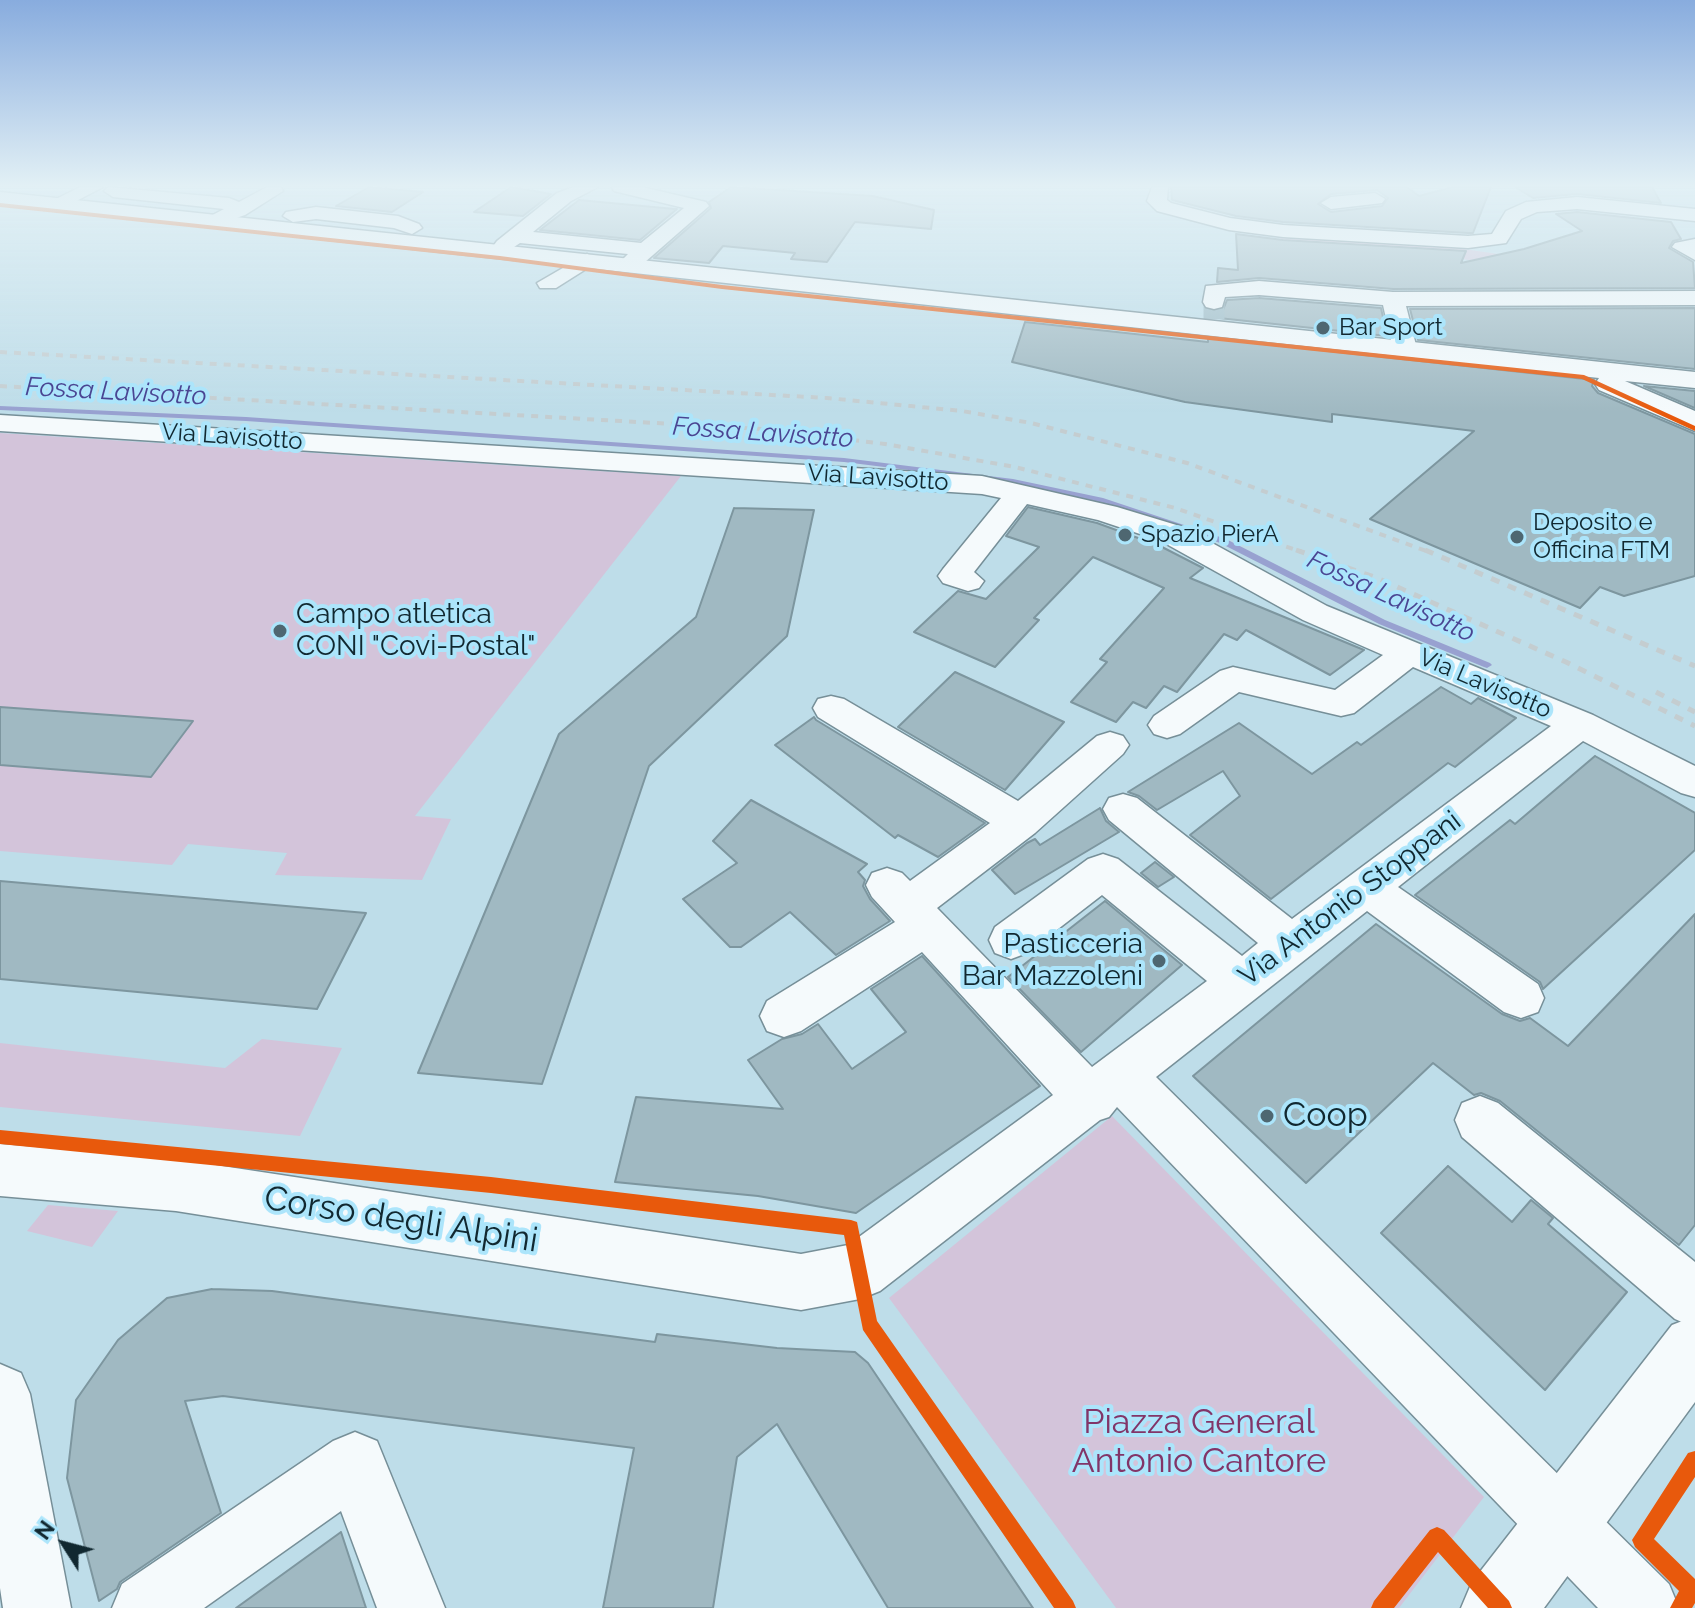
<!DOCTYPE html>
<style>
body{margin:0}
#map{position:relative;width:1695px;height:1608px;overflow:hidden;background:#bedde9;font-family:Raleway,sans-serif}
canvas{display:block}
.north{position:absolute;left:24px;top:1504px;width:80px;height:80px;-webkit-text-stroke:6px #ace5fb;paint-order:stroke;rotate:306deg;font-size:22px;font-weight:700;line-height:32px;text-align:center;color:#112830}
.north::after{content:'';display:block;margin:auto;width:28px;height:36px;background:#112830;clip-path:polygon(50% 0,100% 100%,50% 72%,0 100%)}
</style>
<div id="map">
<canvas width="1695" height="1608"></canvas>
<div class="north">N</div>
</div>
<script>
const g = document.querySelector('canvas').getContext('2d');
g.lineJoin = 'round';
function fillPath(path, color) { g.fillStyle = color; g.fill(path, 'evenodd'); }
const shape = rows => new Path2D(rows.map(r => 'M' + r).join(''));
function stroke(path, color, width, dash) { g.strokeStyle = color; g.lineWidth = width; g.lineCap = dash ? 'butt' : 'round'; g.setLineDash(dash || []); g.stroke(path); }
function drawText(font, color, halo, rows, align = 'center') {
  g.font = font + ' Raleway,sans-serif'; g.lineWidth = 8; g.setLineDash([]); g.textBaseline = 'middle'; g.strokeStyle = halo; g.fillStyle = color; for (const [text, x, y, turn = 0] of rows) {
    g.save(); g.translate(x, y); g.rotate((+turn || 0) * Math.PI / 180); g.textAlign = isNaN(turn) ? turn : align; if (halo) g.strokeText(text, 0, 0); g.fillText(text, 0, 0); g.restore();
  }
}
const green = shape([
 [1280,235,1443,246,1512,256,1496,265,1463,259,1449,250,1409,247,1382,256,1282,258],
 [0,433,534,467,681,476,415,816,451,819,422,880,275,875,287,853,188,844,172,865,0,851],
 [262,1039,342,1048,300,1136,0,1107,0,1043,225,1068],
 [1112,1116,1484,1497,1399,1608,1116,1608,889,1298],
 [48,1205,118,1211,92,1247,27,1231]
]);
const stream = shape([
 [0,406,246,417,844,458,1013,479,1103,498,1226,539,1385,620,1490,663,1492,665,1487,668,1484,667,1379,624,1220,543,1098,502,1013,483,844,462,246,421,0,410,0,406]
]);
const building = shape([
 [369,187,423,192,392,212,336,206,369,187],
 [511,187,551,194,523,216,474,212,511,187],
 [731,187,873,196,934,210,931,229,855,222,827,262,791,259,795,253,723,246,709,263,654,258,711,208,709,202,731,187],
 [1171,187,1407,187,1419,196,1453,187,1491,187,1473,233,1468,233,1283,222,1236,216,1172,200,1171,187],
 [1377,190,1388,198,1382,206,1331,212,1318,204,1331,194,1377,190],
 [1515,187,1652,187,1661,203,1577,194,1533,198,1515,187],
 [579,200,675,209,677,209,640,240,540,230,579,200],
 [1577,212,1671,222,1681,239,1673,241,1669,248,1693,262,1695,288,1393,289,1259,278,1217,282,1218,268,1238,270,1236,234,1283,240,1466,251,1461,263,1524,249,1582,231,1556,214,1577,212],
 [1259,298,1381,308,1387,336,1209,317,1209,311,1223,310,1227,300,1259,298],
 [1695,308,1695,369,1418,340,1410,309,1695,308],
 [1025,322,1208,342,1208,338,1594,380,1592,386,1598,393,1695,434,1695,576,1624,596,1600,587,1580,608,1370,519,1474,431,1332,414,1332,422,1185,402,1012,362,1025,322],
 [1644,386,1695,391,1695,408,1644,386],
 [1028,507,1097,523,1160,546,1203,568,1190,578,1364,650,1330,675,1246,630,1237,640,1224,634,1177,692,1164,686,1146,708,1133,702,1116,722,1071,702,1107,662,1100,659,1164,588,1093,557,1034,618,1039,620,995,667,914,632,958,591,986,599,1039,547,1006,536,1028,507],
 [734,508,814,510,787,636,649,766,542,1084,418,1073,559,734,696,617,734,508],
 [955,672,1064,722,1005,790,898,727,955,672],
 [1441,687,1471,704,1478,698,1516,718,1455,767,1448,763,1271,899,1190,835,1240,796,1223,771,1157,810,1139,796,1128,792,1239,723,1312,774,1357,742,1361,745,1441,687],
 [0,707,193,721,151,777,0,765,0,707],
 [814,717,816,720,985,823,938,857,898,835,895,838,775,745,814,717],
 [1595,756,1695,813,1695,850,1543,989,1540,982,1415,895,1510,820,1515,824,1595,756],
 [751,800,867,864,858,872,865,880,863,886,870,899,890,921,836,955,790,912,741,947,730,947,683,899,737,863,713,841,751,800],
 [1100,808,1106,821,1119,832,1015,894,992,870,1027,843,1035,839,1040,845,1100,808],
 [1155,862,1174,877,1158,887,1141,873,1155,862],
 [0,881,366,913,317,1009,0,979,0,881],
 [1105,901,1182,965,1081,1052,1008,977,1105,901],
 [1695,914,1695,1225,1679,1245,1500,1101,1481,1093,1474,1095,1433,1063,1306,1183,1193,1076,1376,924,1502,1014,1520,1021,1530,1018,1568,1046,1695,914],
 [922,956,1040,1086,856,1213,758,1196,615,1182,636,1097,783,1109,748,1060,782,1039,802,1034,818,1024,852,1069,906,1032,871,989,922,956],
 [1448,1166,1512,1222,1531,1200,1553,1218,1548,1224,1627,1292,1545,1390,1381,1233,1448,1166],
 [212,1289,272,1291,655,1342,657,1334,777,1348,855,1352,868,1363,1033,1608,888,1608,777,1424,737,1457,713,1608,603,1608,634,1448,223,1396,185,1401,221,1513,120,1582,117,1589,99,1601,67,1478,76,1400,118,1340,167,1298,212,1289],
 [341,1532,366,1608,236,1608,341,1532]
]);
const minorTunnel = shape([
 [1214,302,1214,319]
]);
const minor = shape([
 [80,187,103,187,63,208,56,210,46,204,80,187],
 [108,187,229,198,239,202,267,187,281,187,283,191,245,215,213,226,203,220,224,209,113,197,104,191,108,187],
 [574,187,598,187,571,201,533,232,641,243,684,208,614,191,612,187,642,187,706,202,709,206,637,269,629,270,618,264,628,254,520,243,511,249,497,249,494,245,497,241,557,193,574,187],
 [1152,187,1168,187,1167,200,1171,203,1230,218,1283,225,1468,236,1492,234,1506,211,1526,202,1577,197,1695,209,1695,221,1577,209,1537,212,1521,219,1506,243,1468,248,1283,237,1229,230,1157,211,1147,201,1152,187],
 [1375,193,1385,199,1382,203,1331,209,1321,203,1331,197,1375,193],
 [316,207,398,216,419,224,422,228,412,234,394,228,316,219,293,222,283,216,286,212,316,207],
 [1695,239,1695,260,1672,247,1675,243,1695,239],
 [587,254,598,260,594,264,556,288,540,288,537,283,587,254],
 [1259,281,1393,292,1695,291,1695,305,1406,306,1417,349,1414,354,1405,356,1396,354,1393,349,1383,305,1259,295,1225,297,1222,307,1214,309,1206,307,1203,302,1206,286,1259,281],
 [0,415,982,476,1117,507,1183,527,1327,606,1593,715,1695,766,1695,797,1681,793,1583,741,1398,887,1538,984,1544,998,1538,1012,1521,1018,1504,1012,1367,911,1156,1077,1669,1584,1679,1608,1598,1608,1117,1107,1109,1117,1100,1120,880,1291,860,1299,801,1310,176,1211,0,1196,0,1144,176,1159,801,1254,848,1245,1053,1095,922,952,801,1031,784,1037,767,1031,760,1016,767,1001,895,922,872,897,866,885,872,873,887,868,902,873,910,881,990,823,818,717,813,708,818,699,831,696,844,699,1018,801,1097,736,1110,732,1123,736,1129,745,1123,754,1035,833,937,908,1092,1067,1207,981,1102,895,1027,953,1011,959,995,953,989,940,995,927,1088,859,1103,854,1118,859,1242,956,1258,943,1109,820,1103,809,1109,798,1123,794,1137,798,1292,919,1551,726,1413,667,1354,713,1341,716,1239,692,1180,734,1167,738,1154,734,1148,725,1154,716,1220,671,1233,667,1335,690,1383,655,1303,620,1161,541,1098,520,1027,504,974,572,984,581,979,588,968,591,943,583,938,576,943,569,1001,498,982,494,0,431,0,415],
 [1480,1096,1498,1103,1695,1262,1695,1328,1675,1319,1462,1137,1455,1120,1462,1103,1480,1096],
 [0,1364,21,1373,30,1394,71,1608,3,1608,0,1588,0,1364],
 [355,1432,377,1441,445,1608,377,1608,341,1511,204,1608,112,1608,122,1584,333,1441,355,1432]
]);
const major = shape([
 [0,192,1695,372,1695,388,1625,381,1695,411,1695,431,1599,390,1595,384,1599,378,0,204,0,192],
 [1695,1316,1695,1402,1544,1608,1461,1608,1472,1582,1672,1325,1695,1316]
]);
const railFar1 = shape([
 [0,352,827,398,962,411,1031,423,1187,463,1429,552],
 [0,386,762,429,885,444,1015,467,1175,508,1302,552]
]);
const rail = shape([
 [1296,550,1377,578,1566,662,1695,726],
 [1425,550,1695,666],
 [1656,692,1695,712]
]);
const cycleway = shape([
 [0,203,500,256,722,285,1584,375,1695,426,1695,431,1582,379,722,289,500,260,0,207,0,203],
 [0,1130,491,1177,851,1220,857,1222,877,1321,1073,1601,1076,1608,1054,1608,863,1330,844,1235,491,1193,0,1144,0,1130],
 [1695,1451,1695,1477,1654,1539,1695,1579,1695,1603,1692,1608,1670,1608,1679,1591,1635,1547,1632,1540,1688,1453,1695,1451],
 [1437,1527,1444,1530,1509,1601,1512,1608,1488,1608,1438,1552,1394,1608,1371,1608,1374,1601,1430,1530,1437,1527]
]);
const markers = [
 [1323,328,8,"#4e6771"],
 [1125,535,8,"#4e6771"],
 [1517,537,8,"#4e6771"],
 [280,631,8,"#4e6771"],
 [1159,961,8,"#4e6771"],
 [1267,1116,8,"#4e6771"]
];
const farPoinames = [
 ["Bar Sport",1339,328],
 ["Deposito e",1533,523],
 ["Officina FTM",1533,551],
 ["Spazio PierA",1141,535]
];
const farStreetnames = [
 ["Via Lavisotto",232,437,4],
 ["Via Lavisotto",878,478,4],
 ["Via Lavisotto",1485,684,23]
];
const farWaternames = [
 ["Fossa Lavisotto",116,392,3],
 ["Fossa Lavisotto",763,433,4],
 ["Fossa Lavisotto",1391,597,25]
];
const poiNames = [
 ["Campo atletica",296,615],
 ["CONI \"Covi-Postal\"",296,647],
 ["Pasticceria",1143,945,"right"],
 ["Bar Mazzoleni",1143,977,"right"]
];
const streetNames = [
 ["Via Antonio Stoppani",1350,899,-37]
];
const nearPoinames = [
 ["Coop",1283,1116]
];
const nearStreetnames = [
 ["Corso degli Alpini",401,1220,9]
];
const nearParknames = [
 ["Piazza General",1199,1423],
 ["Antonio Cantore",1199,1462]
];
fillPath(green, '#d3c4da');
fillPath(stream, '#98a1d0');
fillPath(building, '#a0b9c2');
stroke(building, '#7d969f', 2);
stroke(minorTunnel, '#9bb9c4', 21, [21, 11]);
stroke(minor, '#768f98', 3);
stroke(major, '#768f98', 3);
fillPath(minor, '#f5fafc');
fillPath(major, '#f5fafc');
stroke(railFar1, '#c4cdd0', 4, [7, 7]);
stroke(rail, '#c4cdd0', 5, [9, 9]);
fillPath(cycleway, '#e8590c');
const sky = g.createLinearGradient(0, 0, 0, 412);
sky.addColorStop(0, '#88acde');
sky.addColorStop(0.45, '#e2f0f5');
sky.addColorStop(1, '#e2f0f500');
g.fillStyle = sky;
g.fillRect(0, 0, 1695, 412);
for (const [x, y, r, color] of markers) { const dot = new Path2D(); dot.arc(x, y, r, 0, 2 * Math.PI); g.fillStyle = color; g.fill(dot); stroke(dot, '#ace5fb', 3); }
drawText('24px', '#112830', '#ace5fb', farPoinames, 'left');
drawText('24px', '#112830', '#ace5fb', farStreetnames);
drawText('italic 26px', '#4a4592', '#ace5fb', farWaternames);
drawText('28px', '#112830', '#ace5fb', poiNames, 'left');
drawText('28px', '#112830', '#ace5fb', streetNames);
drawText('34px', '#112830', '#ace5fb', nearPoinames, 'left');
drawText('34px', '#112830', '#ace5fb', nearStreetnames);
drawText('34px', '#823568', '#ace5fb', nearParknames);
</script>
